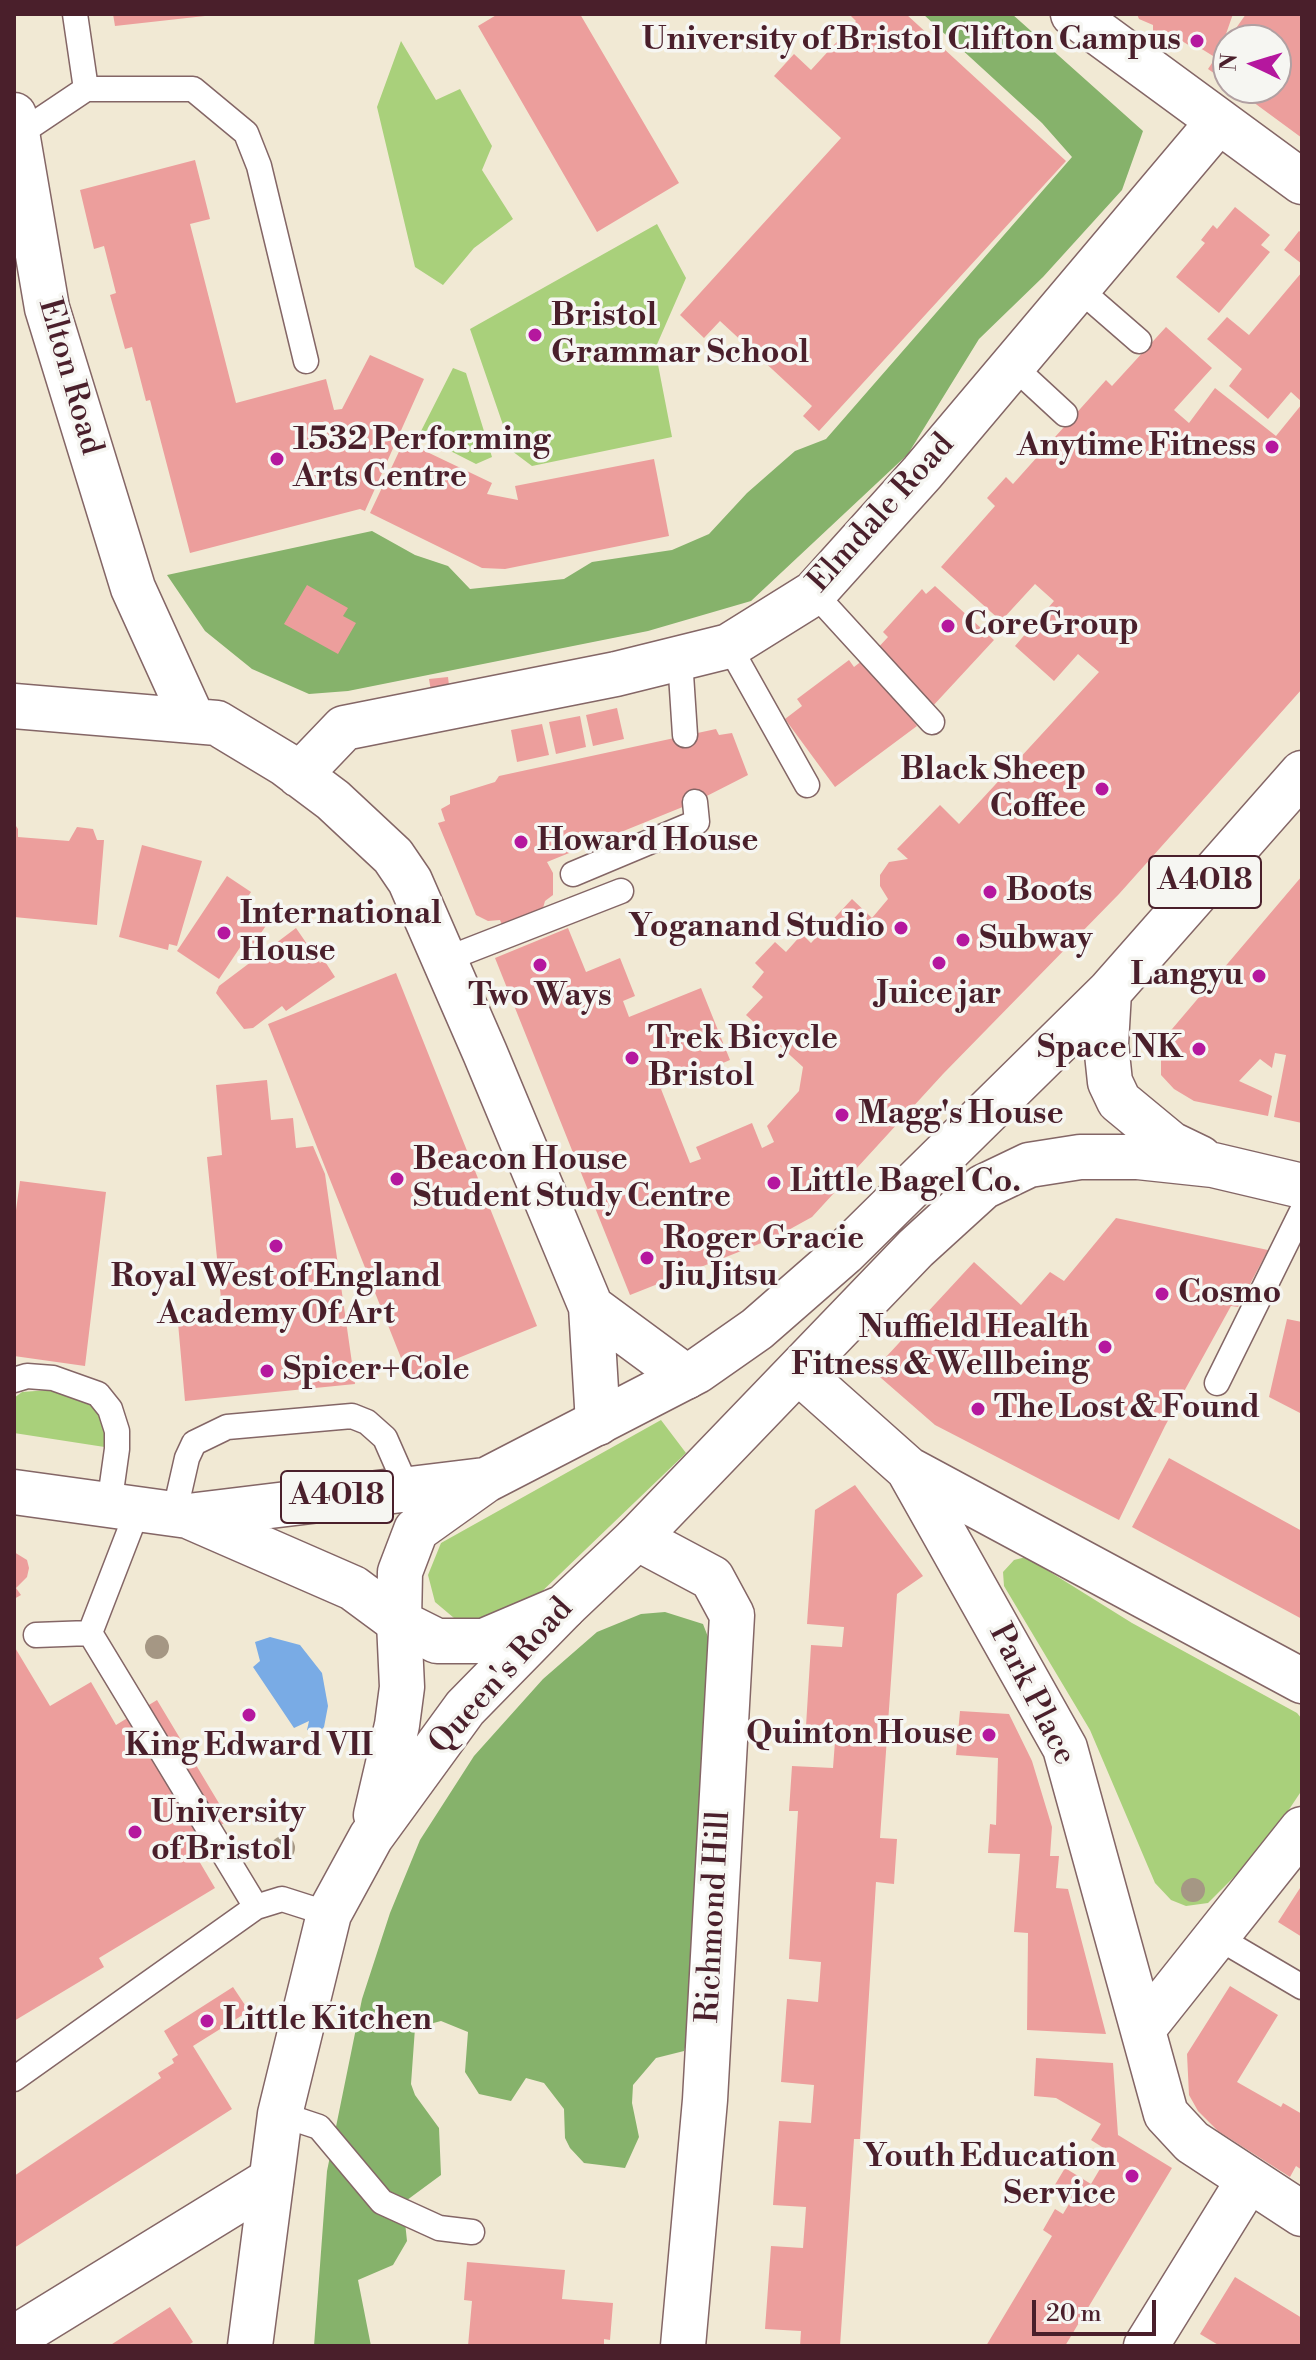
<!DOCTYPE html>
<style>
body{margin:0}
#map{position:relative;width:1316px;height:2360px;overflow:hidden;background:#f1e9d4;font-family:"Libre Bodoni",serif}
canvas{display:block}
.frame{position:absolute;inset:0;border:16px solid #4a1f2b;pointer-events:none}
.north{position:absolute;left:1212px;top:24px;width:80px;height:80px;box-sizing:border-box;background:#f6f6f2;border:2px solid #b1a0a2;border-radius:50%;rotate:274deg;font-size:22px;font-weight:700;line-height:32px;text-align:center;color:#4a1f2b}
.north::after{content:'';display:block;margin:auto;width:28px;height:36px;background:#b5179e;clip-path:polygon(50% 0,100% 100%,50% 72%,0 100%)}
.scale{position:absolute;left:1032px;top:2300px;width:124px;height:36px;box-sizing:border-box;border:4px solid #4a1f2b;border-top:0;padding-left:10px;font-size:24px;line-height:28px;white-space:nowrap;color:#4a1f2b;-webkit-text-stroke:6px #f6f6f2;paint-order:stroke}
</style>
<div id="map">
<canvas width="1316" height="2360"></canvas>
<div class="frame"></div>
<div class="north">N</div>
<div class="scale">20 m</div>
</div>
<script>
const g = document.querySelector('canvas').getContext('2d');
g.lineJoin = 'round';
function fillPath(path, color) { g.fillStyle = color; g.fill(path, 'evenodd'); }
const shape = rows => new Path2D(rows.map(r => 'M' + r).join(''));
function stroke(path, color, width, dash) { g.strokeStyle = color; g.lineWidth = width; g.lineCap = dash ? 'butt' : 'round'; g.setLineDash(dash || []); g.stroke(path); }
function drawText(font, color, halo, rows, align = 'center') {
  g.font = font + ' "Libre Bodoni",serif'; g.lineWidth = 7; g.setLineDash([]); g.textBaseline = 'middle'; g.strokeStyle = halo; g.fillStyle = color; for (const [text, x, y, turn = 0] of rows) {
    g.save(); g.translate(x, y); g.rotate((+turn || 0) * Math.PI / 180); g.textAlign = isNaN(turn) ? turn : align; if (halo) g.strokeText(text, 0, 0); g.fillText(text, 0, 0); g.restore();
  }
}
const green = shape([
 [401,41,436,100,460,89,492,146,482,170,513,219,474,248,443,285,415,267,377,107],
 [657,224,686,278,655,349,672,437,532,466,512,451,470,329],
 [453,368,466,373,492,457,476,464,419,435],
 [49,1390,93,1403,106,1422,111,1448,14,1433,14,1398,22,1392],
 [661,1420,686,1453,534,1599,498,1619,469,1622,454,1618,435,1602,428,1575,441,1543],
 [1026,1557,1132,1623,1297,1713,1302,1719,1302,1790,1264,1847,1208,1903,1186,1906,1171,1900,1155,1883,1090,1730,1004,1586,1003,1572,1014,1560]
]);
const forest = shape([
 [923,14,1012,14,1143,131,1122,190,1043,277,979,339,908,454,751,601,648,631,348,691,309,694,252,669,205,631,167,575,372,531,415,555,448,566,470,589,564,579,592,562,672,550,709,534,747,493,795,451,826,439,1072,157,1042,123],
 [665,1612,703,1624,713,1650,692,2022,684,2051,656,2058,633,2085,632,2103,639,2137,625,2168,584,2163,570,2148,565,2138,564,2109,544,2083,526,2078,511,2101,479,2094,465,2072,468,2032,441,2021,415,2028,411,2084,415,2095,439,2128,441,2175,403,2203,407,2241,393,2265,358,2280,371,2346,314,2346,327,2171,362,1999,390,1913,420,1840,474,1756,543,1679,597,1632,641,1614]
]);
const water = shape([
 [270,1637,300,1645,322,1673,328,1706,324,1727,317,1734,307,1730,309,1721,294,1728,253,1667,260,1661,255,1642]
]);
const building = shape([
 [113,14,204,14,205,16,115,26],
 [498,14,580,14,679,183,597,232,478,26],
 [849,14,906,14,1066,161,819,431,803,416,812,406,720,321,704,338,680,315,841,138,774,76,794,54,811,70,856,21],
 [1137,14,1233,14,1220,51,1246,14,1302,14,1302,138,1234,88,1276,88,1276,40,1228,40,1228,83,1208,69,1218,54,1213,56,1197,46,1195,49,1164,30,1158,34,1153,32,1153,25,1139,19],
 [195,160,210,219,190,224,236,403,326,379,334,410,342,409,370,355,424,379,365,511,360,509,190,553,150,400,146,401,132,347,125,349,110,295,116,293,104,246,94,249,80,190],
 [1235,207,1270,235,1261,245,1270,252,1219,313,1176,277,1205,243,1201,240,1213,225,1217,229],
 [1299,231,1302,233,1302,264,1284,250],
 [1302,272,1302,402,1291,392,1268,419,1229,386,1242,369,1207,339,1227,317,1249,335],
 [1166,327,1212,368,1174,410,1189,423,1215,388,1276,436,1302,404,1302,689,1119,894,943,1074,812,1217,774,1238,630,1295,495,958,568,928,586,972,620,958,635,996,623,1001,629,1017,701,988,730,1060,661,1089,690,1163,701,1159,696,1147,752,1123,762,1148,774,1142,767,1126,799,1091,803,1067,746,1015,763,997,752,987,764,972,755,963,775,942,786,952,802,934,811,943,852,899,872,918,888,899,880,886,880,875,889,862,908,859,897,849,940,805,959,824,1099,672,1078,654,1054,681,1015,646,1054,601,1035,584,1001,621,941,567,995,506,987,498,1006,477,1013,484,1106,380,1112,386],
 [404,441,492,483,487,494,518,500,515,486,654,459,669,536,505,569,482,568,370,513],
 [307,585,348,608,343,616,356,623,338,654,284,624],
 [935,586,994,640,931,708,875,651,888,637,883,632,922,589,926,594],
 [867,657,917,726,835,787,785,719,802,706,797,699,849,660,854,667],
 [448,677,450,694,432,697,429,679],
 [617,708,624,739,593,746,586,715],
 [580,716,586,747,556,754,549,722],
 [542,724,549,755,517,762,511,730],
 [716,729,719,735,732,733,748,775,695,802,547,862,553,873,553,895,545,901,543,908,502,925,500,920,488,921,476,915,438,823,445,821,441,809,450,804,450,796,495,782,499,776],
 [14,823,18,829,18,837,69,841,77,827,93,829,97,840,104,840,97,925,14,917],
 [142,845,202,861,177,946,169,944,168,950,119,937],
 [227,876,251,892,241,907,267,924,251,948,243,943,219,979,177,951],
 [1302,876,1302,1123,1274,1117,1286,1055,1275,1053,1272,1068,1260,1059,1239,1081,1272,1096,1268,1116,1194,1101,1174,1089,1161,1075,1161,1042],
 [296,928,320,963,324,960,335,977,286,1011,282,1006,253,1028,244,1029,216,993,219,986],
 [396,973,537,1326,409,1378,268,1024],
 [267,1080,271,1120,293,1118,296,1148,313,1146,325,1174,355,1384,185,1401,178,1323,223,1319,207,1157,222,1155,216,1085],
 [20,1181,106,1192,85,1366,14,1356,14,1225],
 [1116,1218,1268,1250,1238,1307,1231,1306,1165,1426,1119,1520,935,1425,873,1371,974,1262,1021,1305,1050,1272,1064,1281],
 [1287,1319,1302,1322,1302,1414,1269,1397],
 [1169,1458,1302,1531,1302,1619,1132,1527],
 [855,1485,923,1576,897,1594,880,1838,897,1839,894,1884,876,1882,860,2139,854,2139,840,2346,800,2346,801,2331,765,2329,771,2246,803,2248,806,2207,773,2205,779,2121,811,2123,814,2085,781,2082,787,1999,818,2002,821,1962,789,1959,798,1811,789,1811,792,1766,833,1768,836,1728,806,1726,811,1645,842,1647,844,1627,807,1624,815,1510],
 [14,1552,27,1560,29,1568,27,1577,16,1588,21,1595,14,1599],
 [14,1646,50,1706,91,1682,116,1725,157,1700,229,1820,189,1844,215,1888,99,1958,104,1967,14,2021],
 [960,1711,1009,1714,1032,1761,1052,1827,1050,1856,1059,1856,1056,1888,1068,1889,1106,2034,1027,2030,1028,1933,1014,1932,1020,1854,988,1853,990,1824,996,1825,998,1758,956,1755],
 [1302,1885,1302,1937,1278,1922],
 [1230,1986,1278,2015,1237,2082,1281,2107,1283,2103,1302,2114,1302,2170,1296,2166,1290,2177,1218,2131,1198,2111,1189,2095,1187,2054],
 [233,1987,249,2011,193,2046,232,2109,14,2248,14,2176,161,2078,158,2073,174,2063,172,2059,178,2055,164,2031],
 [1036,2058,1113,2063,1118,2135,1172,2168,1065,2346,986,2346,1052,2236,1043,2230,1055,2209,1063,2214,1072,2199,1053,2188,1065,2168,1091,2184,1110,2152,1091,2140,1101,2124,1056,2098,1034,2096],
 [467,2262,565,2270,562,2299,613,2303,610,2340,604,2339,604,2346,468,2346,472,2301,464,2300],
 [1235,2277,1302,2318,1302,2346,1220,2346,1200,2334],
 [170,2307,193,2342,187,2346,109,2346]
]);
const service = shape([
 [75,14,86,89,193,89,246,133,259,166,306,361],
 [16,136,86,89],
 [1078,288,1139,341],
 [1013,366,1065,414],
 [814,593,932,722],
 [729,646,807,785],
 [680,659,685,735],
 [573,874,697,822,695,802],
 [444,960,621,891],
 [14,1380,27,1376,53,1378,98,1394,110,1409,117,1431,117,1449,109,1506],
 [1217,1383,1302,1211],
 [138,1509,90,1633,256,1907],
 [174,1515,187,1458,194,1443,227,1427,352,1416,367,1422,385,1438,407,1488],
 [36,1635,90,1633],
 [1217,1937,1302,1987],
 [14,2079,256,1907,282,1899,329,1914],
 [280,2114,319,2127,382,2202,439,2228,472,2232]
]);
const minor = shape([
 [1073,14,1302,182],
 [14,115,47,308,133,588,193,720],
 [14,706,217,723,285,764,333,800,393,856,410,881,485,1053,591,1307,598,1423],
 [299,775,344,728,616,674,729,646,814,593,922,473,1219,121],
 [591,1307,686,1377],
 [799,1372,908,1469,1302,1681],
 [908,1469,1065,1748,1166,2114,1192,2142,1302,2214],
 [637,1538,712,1578,732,1615,705,2100,683,2346],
 [1143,2029,1302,1829],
 [14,2338,271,2180],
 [1146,2346,1248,2181]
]);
const secondary = shape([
 [376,1815,397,1725,402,1687,399,1622],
 [250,2346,280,2114,329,1914,371,1837,465,1708,564,1607]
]);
const primary = shape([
 [1109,992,1106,1044,1110,1082,1119,1101,1171,1144,1200,1158],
 [14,1492,188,1516,484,1480],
 [188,1516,353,1588,399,1622,437,1641,484,1641,564,1607,637,1538,916,1248,983,1187,1029,1165,1080,1157,1138,1157,1213,1165,1302,1186],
 [399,1622,400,1572,416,1530,486,1480,697,1371,757,1329,844,1253,1109,992,1302,773]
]);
const trees = [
 [157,1647],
 [283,1848],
 [1193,1890]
];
const markers = [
 [1197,41,8,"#b5179e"],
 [535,335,8,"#b5179e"],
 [1272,447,8,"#b5179e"],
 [277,459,8,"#b5179e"],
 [948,626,8,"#b5179e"],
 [1102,789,8,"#b5179e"],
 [521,842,8,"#b5179e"],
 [990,892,8,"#b5179e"],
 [901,928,8,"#b5179e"],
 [224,933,8,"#b5179e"],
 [963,940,8,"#b5179e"],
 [939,963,8,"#b5179e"],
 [540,965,8,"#b5179e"],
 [1259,976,8,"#b5179e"],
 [1199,1049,8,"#b5179e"],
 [632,1058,8,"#b5179e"],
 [842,1115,8,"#b5179e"],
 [397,1179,8,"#b5179e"],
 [774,1183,8,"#b5179e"],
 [276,1246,8,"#b5179e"],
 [647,1258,8,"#b5179e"],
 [1162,1294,8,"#b5179e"],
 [1105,1347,8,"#b5179e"],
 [267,1371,8,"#b5179e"],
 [978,1409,8,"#b5179e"],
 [249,1715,8,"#b5179e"],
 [989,1735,8,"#b5179e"],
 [135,1832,8,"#b5179e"],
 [207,2021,8,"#b5179e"],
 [1132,2176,8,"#b5179e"]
];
const shields = [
 [1205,882,112],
 [337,1497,112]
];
const shieldNames = [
 ["A4018",1205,882],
 ["A4018",337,1497]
];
const poiNames = [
 ["University of Bristol Clifton Campus",1181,41,"right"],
 ["Bristol",551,317],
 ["Grammar School",551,354],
 ["1532 Performing",293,441],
 ["Arts Centre",293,478],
 ["Anytime Fitness",1256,447,"right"],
 ["CoreGroup",964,626],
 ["Black Sheep",1086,771,"right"],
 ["Coffee",1086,808,"right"],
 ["Howard House",537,842],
 ["Boots",1006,892],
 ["International",240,915],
 ["House",240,952],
 ["Yoganand Studio",885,928,"right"],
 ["Subway",979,940],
 ["Langyu",1243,976,"right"],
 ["Juice jar",939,995,"center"],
 ["Two Ways",540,997,"center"],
 ["Trek Bicycle",648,1040],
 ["Bristol",648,1077],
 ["Space NK",1183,1049,"right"],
 ["Magg's House",858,1115],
 ["Beacon House",413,1161],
 ["Student Study Centre",413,1198],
 ["Little Bagel Co.",790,1183],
 ["Roger Gracie",663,1240],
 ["Jiu Jitsu",663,1277],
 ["Royal West of England",276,1278,"center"],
 ["Academy Of Art",276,1315,"center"],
 ["Cosmo",1178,1294],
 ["Nuffield Health",1089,1329,"right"],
 ["Fitness & Wellbeing",1089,1366,"right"],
 ["Spicer+Cole",283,1371],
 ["The Lost & Found",994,1409],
 ["Quinton House",973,1735,"right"],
 ["King Edward VII",249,1747,"center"],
 ["University",151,1814],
 ["of Bristol",151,1851],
 ["Little Kitchen",223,2021],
 ["Youth Education",1116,2158,"right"],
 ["Service",1116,2195,"right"]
];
const streetNames = [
 ["Elton Road",69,377,74],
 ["Elmdale Road",882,514,-48],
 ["Queen's Road",502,1677,-48],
 ["Park Place",1031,1695,63],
 ["Richmond Hill",715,1917,-87]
];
fillPath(green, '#a9d07b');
fillPath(forest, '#86b26b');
fillPath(water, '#79abe5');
fillPath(building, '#ec9e9c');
stroke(service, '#846666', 27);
stroke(minor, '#846666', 47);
stroke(secondary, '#846666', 47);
stroke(primary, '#846666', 47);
stroke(service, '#fff', 24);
stroke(minor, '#fff', 44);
stroke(secondary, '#fff', 44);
stroke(primary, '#fff', 44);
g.fillStyle = '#a59784';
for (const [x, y] of trees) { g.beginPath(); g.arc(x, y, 12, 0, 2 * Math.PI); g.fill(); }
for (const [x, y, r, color] of markers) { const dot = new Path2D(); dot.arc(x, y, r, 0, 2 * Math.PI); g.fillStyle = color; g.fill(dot); stroke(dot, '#f6f6f2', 3); }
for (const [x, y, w] of shields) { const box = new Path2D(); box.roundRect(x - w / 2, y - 26, w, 52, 6); g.fillStyle = '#f6f6f2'; g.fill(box); stroke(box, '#4a1f2b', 2); }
drawText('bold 30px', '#4a1f2b', null, shieldNames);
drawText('bold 32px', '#4a1f2b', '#f6f6f2', poiNames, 'left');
drawText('32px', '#4a1f2b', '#f6f6f2', streetNames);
</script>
